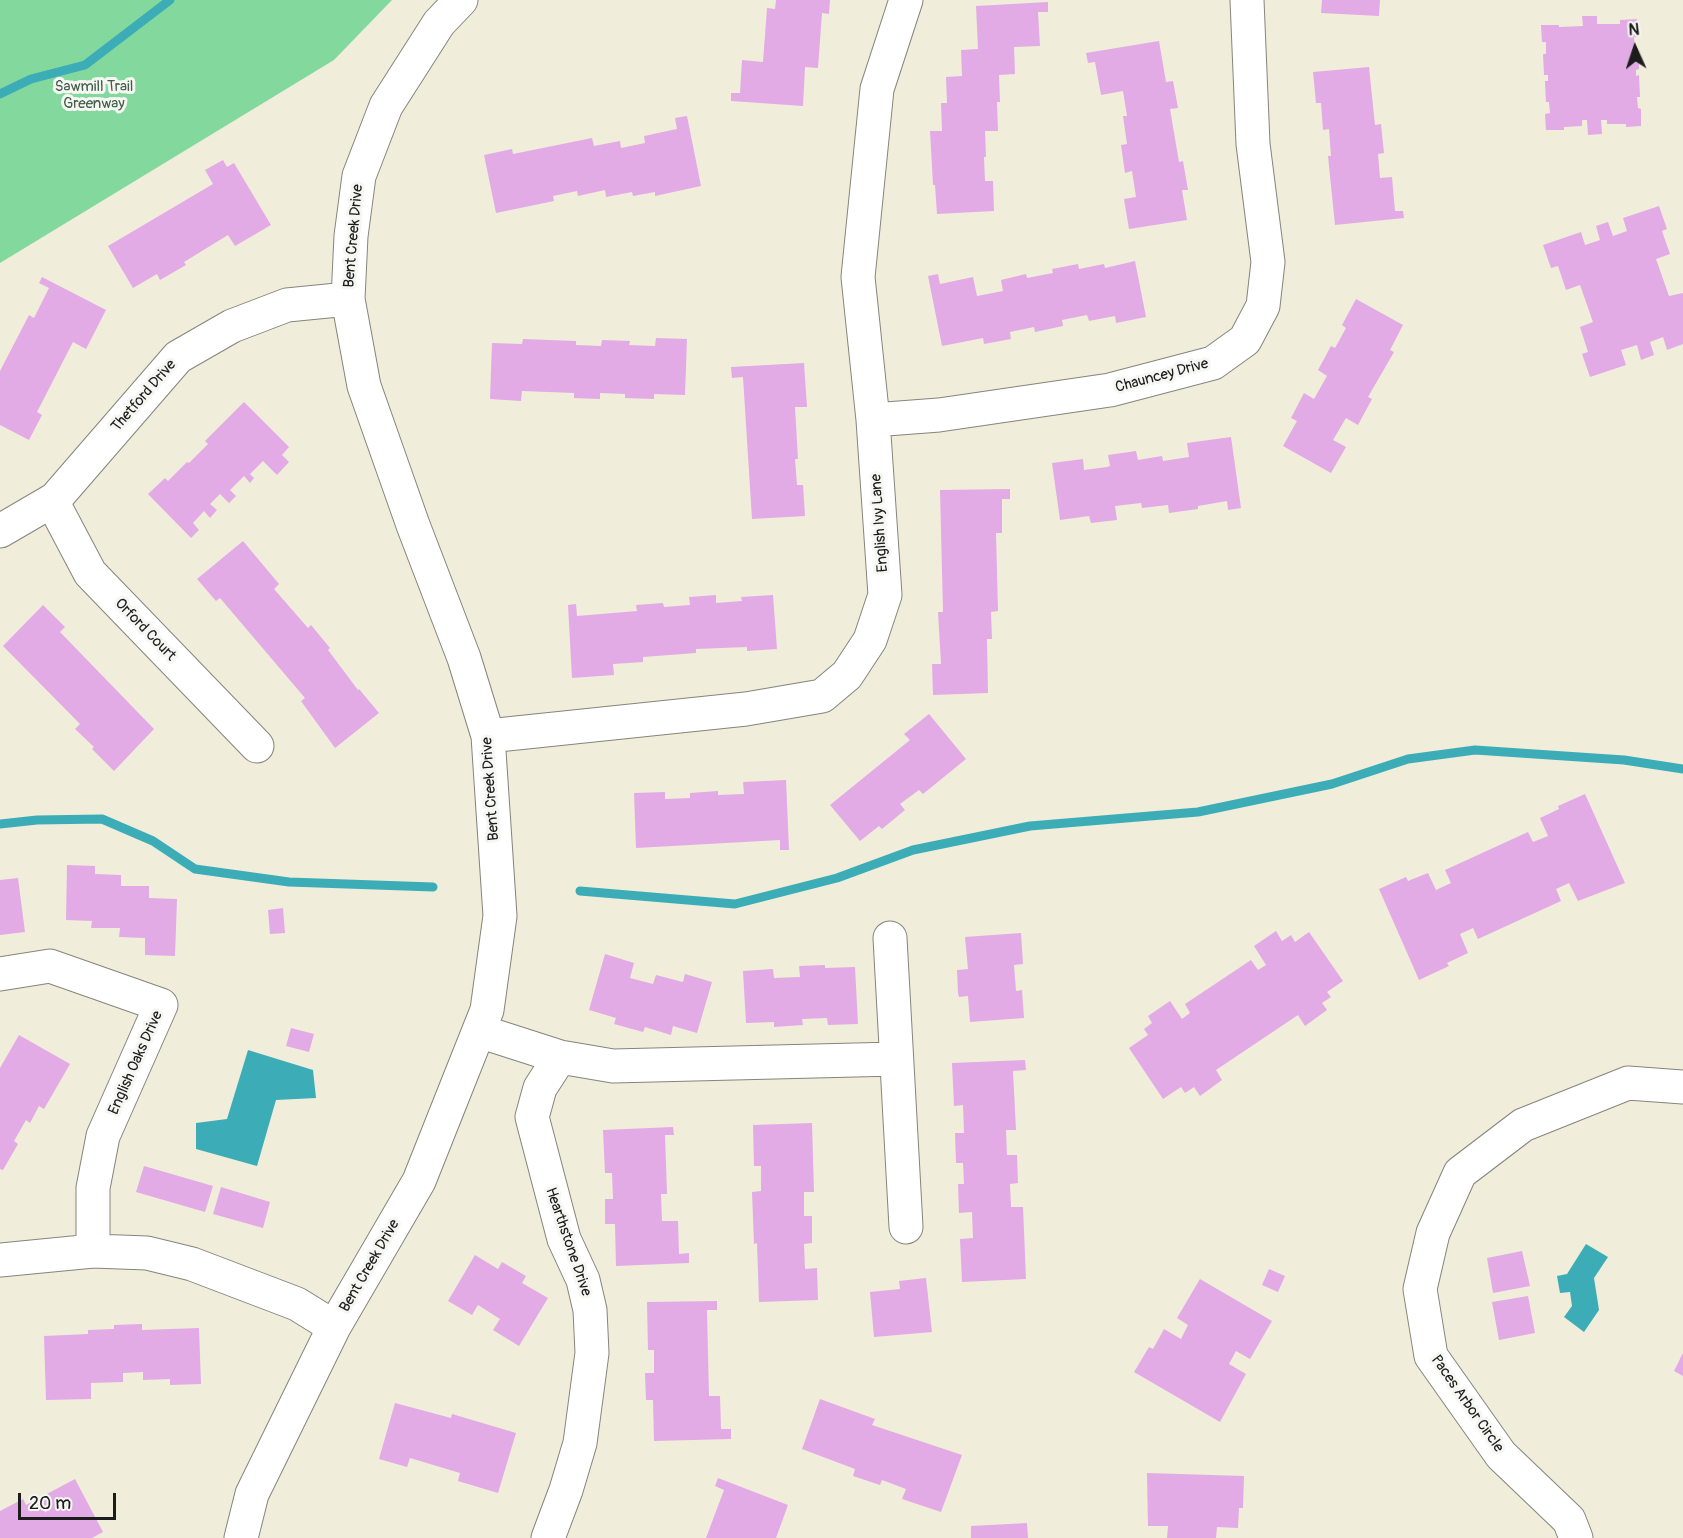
<!DOCTYPE html>
<style>
body{margin:0}
#map{position:relative;width:1683px;height:1538px;overflow:hidden;background:#f0eddb;font-family:Pangolin,sans-serif}
canvas{display:block}
.north{position:absolute;left:1605px;top:18px;width:60px;height:60px;-webkit-text-stroke:4px #f6f6f2;paint-order:stroke;rotate:357deg;font-size:16px;font-weight:700;line-height:24px;text-align:center;color:#1c1c1c}
.north::after{content:'';display:block;margin:auto;width:21px;height:27px;background:#1c1c1c;clip-path:polygon(50% 0,100% 100%,50% 72%,0 100%)}
.scale{position:absolute;left:18px;top:1493px;width:98px;height:27px;box-sizing:border-box;border:3px solid #1c1c1c;border-top:0;padding-left:8px;font-size:18px;line-height:21px;white-space:nowrap;color:#1c1c1c;-webkit-text-stroke:4px #f6f6f2;paint-order:stroke}
</style>
<div id="map">
<canvas width="1683" height="1538"></canvas>
<div class="north">N</div>
<div class="scale">20 m</div>
</div>
<script>
const g = document.querySelector('canvas').getContext('2d');
g.lineJoin = 'round';
function fillPath(path, color) { g.fillStyle = color; g.fill(path, 'evenodd'); }
const shape = rows => new Path2D(rows.map(r => 'M' + r).join(''));
function stroke(path, color, width, dash) { g.strokeStyle = color; g.lineWidth = width; g.lineCap = dash ? 'butt' : 'round'; g.setLineDash(dash || []); g.stroke(path); }
function drawText(font, color, halo, rows, align = 'center') {
  g.font = font + ' Pangolin,sans-serif'; g.lineWidth = 6; g.setLineDash([]); g.textBaseline = 'middle'; g.strokeStyle = halo; g.fillStyle = color; for (const [text, x, y, turn = 0] of rows) {
    g.save(); g.translate(x, y); g.rotate((+turn || 0) * Math.PI / 180); g.textAlign = isNaN(turn) ? turn : align; if (halo) g.strokeText(text, 0, 0); g.fillText(text, 0, 0); g.restore();
  }
}
const green = shape([
 [0,0,392,0,334,60,0,263]
]);
const water = shape([
 [248,1050,313,1070,316,1098,276,1100,257,1166,196,1149,196,1123,227,1119],
 [1586,1244,1608,1257,1594,1278,1599,1310,1584,1332,1564,1317,1572,1306,1570,1292,1560,1293,1557,1276,1567,1274]
]);
const stream = shape([
 [0,94,31,79,85,65,170,0],
 [0,824,37,820,102,819,153,841,195,869,289,882,433,887],
 [580,891,735,904,837,878,913,850,1030,826,1198,812,1332,784,1408,759,1475,750,1624,760,1683,769]
]);
const building = shape([
 [776,0,830,0,829,14,822,13,818,68,805,67,803,106,731,101,731,93,740,93,742,60,763,62,767,8,775,9],
 [1322,0,1380,0,1379,16,1321,13],
 [1048,2,1048,12,1038,12,1040,46,1014,47,1015,74,999,75,1000,102,997,102,998,131,985,131,986,157,984,157,985,181,993,181,994,211,937,214,935,185,933,185,930,131,942,131,941,103,947,103,946,77,962,76,961,50,978,49,976,6],
 [1582,16,1597,16,1597,24,1620,24,1620,20,1637,19,1638,37,1634,37,1635,48,1638,48,1639,69,1636,70,1636,76,1639,75,1640,97,1637,97,1638,108,1641,109,1641,126,1626,127,1626,124,1607,124,1607,120,1601,120,1602,134,1588,135,1587,120,1582,120,1582,126,1564,127,1564,130,1546,130,1545,114,1550,113,1549,102,1546,102,1545,81,1548,81,1548,75,1544,75,1543,54,1546,54,1546,42,1542,42,1541,25,1559,25,1559,27,1583,26],
 [1159,41,1166,82,1173,81,1178,108,1170,109,1179,162,1183,161,1188,190,1182,190,1187,220,1129,229,1124,199,1136,197,1132,171,1125,173,1121,145,1127,144,1123,116,1127,116,1123,91,1101,95,1095,62,1088,63,1086,53],
 [1369,67,1375,125,1381,124,1384,153,1378,154,1380,178,1392,177,1395,211,1403,211,1404,218,1335,225,1328,156,1331,156,1329,129,1323,130,1321,103,1316,103,1313,72],
 [687,116,701,186,655,196,655,192,633,196,632,192,606,197,605,190,578,196,577,191,553,196,554,201,496,213,484,155,512,149,513,154,592,138,594,146,620,141,621,148,645,143,644,136,677,129,675,118],
 [223,160,227,167,234,163,271,225,235,246,228,235,184,262,186,265,160,280,157,274,133,288,108,246,213,184,205,170],
 [1659,206,1667,229,1662,231,1670,254,1656,259,1669,296,1683,293,1683,344,1667,350,1663,337,1650,342,1654,355,1641,360,1637,345,1621,350,1626,365,1590,377,1582,354,1588,352,1580,327,1593,322,1580,285,1566,290,1558,266,1551,268,1543,245,1581,232,1585,245,1600,240,1596,226,1608,222,1613,236,1627,231,1623,218],
 [1135,261,1146,317,1116,323,1115,316,1089,321,1087,315,1062,320,1063,326,1035,332,1034,327,1010,332,1011,339,984,344,983,338,942,346,928,276,938,274,940,284,973,277,977,296,1003,291,1001,280,1026,274,1027,278,1053,273,1052,269,1078,264,1079,269,1104,264,1105,268],
 [42,277,106,310,86,349,73,342,37,412,42,415,29,440,0,425,0,371,29,315,34,318,49,288,39,283],
 [1356,299,1403,325,1390,350,1394,352,1368,397,1372,399,1358,425,1346,418,1333,440,1346,447,1331,473,1283,446,1297,421,1291,418,1304,393,1314,399,1327,376,1318,370,1331,346,1335,348,1346,328,1342,325],
 [656,338,687,339,685,395,654,394,654,399,625,398,625,394,600,393,600,399,574,398,574,393,522,391,521,401,490,399,492,343,522,344,523,339,576,341,576,345,601,346,602,340,630,341,629,345,655,346],
 [804,363,807,407,795,407,798,459,795,459,797,485,803,485,805,516,752,519,743,377,732,378,731,367],
 [244,402,289,447,282,455,289,462,277,475,263,461,250,474,254,478,250,483,244,476,230,490,236,496,229,503,220,494,210,504,217,510,210,518,204,511,193,523,199,530,191,538,148,494,165,478,168,481,187,462,189,463,208,444,205,441],
 [1231,437,1241,508,1228,510,1227,501,1198,506,1198,509,1169,513,1168,505,1142,508,1141,503,1115,506,1117,520,1091,523,1089,516,1060,520,1052,463,1083,459,1084,470,1107,467,1110,466,1108,455,1136,451,1138,460,1162,456,1163,461,1189,457,1187,443],
 [1010,489,1010,499,1002,499,1002,533,996,533,998,611,991,612,992,639,987,639,988,693,933,695,932,664,941,664,938,612,943,612,940,490],
 [243,541,279,584,274,589,308,628,311,625,330,648,328,650,358,690,359,689,379,713,335,748,301,701,305,698,220,598,216,601,197,579],
 [716,595,716,603,742,601,741,597,773,595,777,649,747,651,747,647,696,649,696,653,643,657,643,662,613,664,614,675,572,678,568,605,576,604,577,616,637,611,636,605,663,603,664,607,690,605,689,597],
 [43,605,65,627,60,632,154,729,114,771,92,749,94,747,75,729,80,724,3,646],
 [929,714,966,759,923,794,919,790,900,804,905,810,882,829,879,826,860,841,830,805,910,740,904,734],
 [786,780,789,850,780,850,780,840,636,848,634,793,665,792,665,799,690,798,690,793,718,791,718,795,744,794,743,782],
 [1585,794,1625,883,1578,901,1569,883,1556,889,1561,901,1478,939,1473,928,1460,934,1468,953,1447,963,1449,966,1419,980,1379,889,1406,877,1408,881,1428,873,1436,890,1451,883,1445,870,1528,832,1533,842,1548,836,1540,818,1559,809,1558,806],
 [67,865,95,866,95,874,121,875,121,886,149,886,149,898,177,899,175,956,145,955,145,938,119,937,120,928,91,928,92,921,66,920],
 [18,878,25,932,0,935,0,880],
 [283,908,285,933,270,934,268,910],
 [1276,931,1282,941,1291,935,1295,942,1309,932,1343,981,1327,992,1331,997,1322,1003,1327,1010,1305,1026,1298,1015,1216,1070,1222,1080,1200,1096,1194,1087,1185,1093,1181,1087,1163,1099,1129,1048,1148,1035,1144,1029,1152,1023,1148,1016,1170,1001,1182,1019,1190,1013,1185,1004,1251,960,1258,970,1266,965,1254,946],
 [1021,933,1023,964,1014,965,1016,991,1022,990,1024,1018,970,1022,968,996,959,997,958,993,957,970,968,969,965,937],
 [605,954,634,963,630,978,653,984,656,975,683,982,685,974,712,982,697,1033,673,1026,671,1035,645,1027,643,1032,614,1024,616,1018,589,1010],
 [825,965,825,968,855,967,858,1024,828,1025,827,1018,802,1019,803,1025,774,1027,774,1022,746,1023,743,971,773,969,774,978,800,977,799,966],
 [291,1028,314,1034,309,1052,286,1046],
 [19,1035,70,1064,44,1109,39,1106,30,1123,26,1120,14,1141,18,1144,3,1170,0,1169,0,1068],
 [1025,1060,1026,1070,1013,1071,1016,1130,1006,1130,1007,1155,1017,1155,1018,1183,1010,1184,1011,1207,1023,1207,1026,1279,962,1282,960,1239,973,1238,972,1212,959,1213,958,1184,964,1184,963,1163,956,1163,955,1133,964,1133,963,1105,954,1106,952,1063],
 [812,1123,814,1192,804,1192,804,1216,812,1216,812,1243,804,1244,805,1269,817,1268,818,1300,759,1302,757,1243,754,1244,752,1192,761,1191,761,1166,754,1166,753,1125],
 [673,1127,674,1135,665,1135,667,1194,661,1194,662,1221,678,1221,679,1254,689,1253,689,1263,616,1266,615,1224,605,1224,605,1199,613,1199,612,1173,605,1173,603,1130],
 [144,1166,213,1186,205,1212,136,1192],
 [221,1187,270,1202,263,1228,213,1214],
 [1522,1251,1530,1286,1493,1293,1487,1258],
 [475,1255,498,1269,502,1262,526,1276,522,1283,548,1298,519,1346,493,1330,500,1319,478,1305,472,1315,448,1301],
 [1269,1269,1285,1276,1278,1292,1262,1285],
 [926,1278,932,1332,874,1337,870,1292,900,1289,899,1281],
 [1200,1279,1272,1321,1250,1359,1236,1351,1229,1364,1246,1374,1220,1422,1134,1372,1149,1347,1153,1349,1164,1329,1181,1339,1188,1325,1177,1318],
 [1528,1296,1535,1333,1499,1340,1492,1302],
 [717,1301,717,1310,707,1310,709,1396,720,1396,721,1429,731,1429,731,1439,654,1441,653,1400,646,1400,645,1373,654,1373,654,1350,648,1350,647,1302],
 [142,1324,142,1330,199,1328,201,1384,170,1385,170,1379,143,1380,143,1372,123,1373,123,1382,91,1383,91,1399,46,1400,44,1336,88,1334,88,1330,114,1329,114,1325],
 [1683,1353,1683,1376,1674,1371],
 [820,1399,875,1419,872,1425,962,1455,941,1512,902,1499,906,1489,882,1480,880,1485,853,1476,855,1469,802,1449],
 [395,1403,451,1418,452,1414,516,1433,498,1493,458,1481,460,1473,410,1458,407,1467,379,1459],
 [1147,1473,1244,1476,1243,1508,1239,1508,1238,1528,1217,1527,1216,1538,1167,1538,1168,1526,1148,1526],
 [718,1478,788,1505,776,1538,706,1538,724,1490,715,1486],
 [75,1479,103,1532,92,1538,0,1538,0,1511,23,1499,26,1505],
 [1027,1523,1028,1538,971,1538,971,1526]
]);
const minor = shape([
 [873,420,939,415,1110,390,1213,363,1245,340,1263,306,1268,262,1253,144,1247,0],
 [52,501,90,573,257,746],
 [0,531,55,499,178,357,232,326,287,305,348,299],
 [488,736,746,709,822,696,847,675,870,640,885,595,873,420,858,277,877,89,906,0],
 [890,938,906,1227],
 [0,974,50,966,161,1005,103,1136,93,1188,93,1251],
 [479,1031,560,1057,613,1066,896,1059],
 [0,1260,93,1251,147,1253,192,1264,297,1304,334,1327],
 [241,1538,252,1494,334,1327,419,1181,487,1010,500,916,488,736,464,658,413,525,364,386,348,299,351,236,359,176,386,106,439,23,461,0],
 [548,1538,566,1490,580,1443,592,1353,590,1310,583,1280,564,1239,532,1117,540,1088,560,1057],
 [1576,1538,1569,1520,1501,1455,1431,1356,1420,1289,1433,1233,1460,1173,1523,1125,1628,1083,1683,1087]
]);
const parkNames = [
 ["Sawmill Trail",94,87],
 ["Greenway",94,104]
];
const streetNames = [
 ["Bent Creek Drive",354,236,-85],
 ["Chauncey Drive",1162,376,-15],
 ["Thetford Drive",144,396,-49],
 ["English Ivy Lane",880,523,-94],
 ["Orford Court",145,630,46],
 ["Bent Creek Drive",491,789,-94],
 ["English Oaks Drive",136,1063,-66],
 ["Hearthstone Drive",568,1242,71],
 ["Bent Creek Drive",370,1266,-60],
 ["Paces Arbor Circle",1467,1404,55]
];
fillPath(green, '#83d99d');
fillPath(water, '#3cadb7');
stroke(stream, '#3cadb7', 9);
fillPath(building, '#e2abe6');
stroke(minor, '#86847c', 35);
stroke(minor, '#fff', 33);
drawText('15px', '#405e49', '#f6f6f2', parkNames);
drawText('15px', '#1c1c1c', '#f6f6f2', streetNames);
</script>
